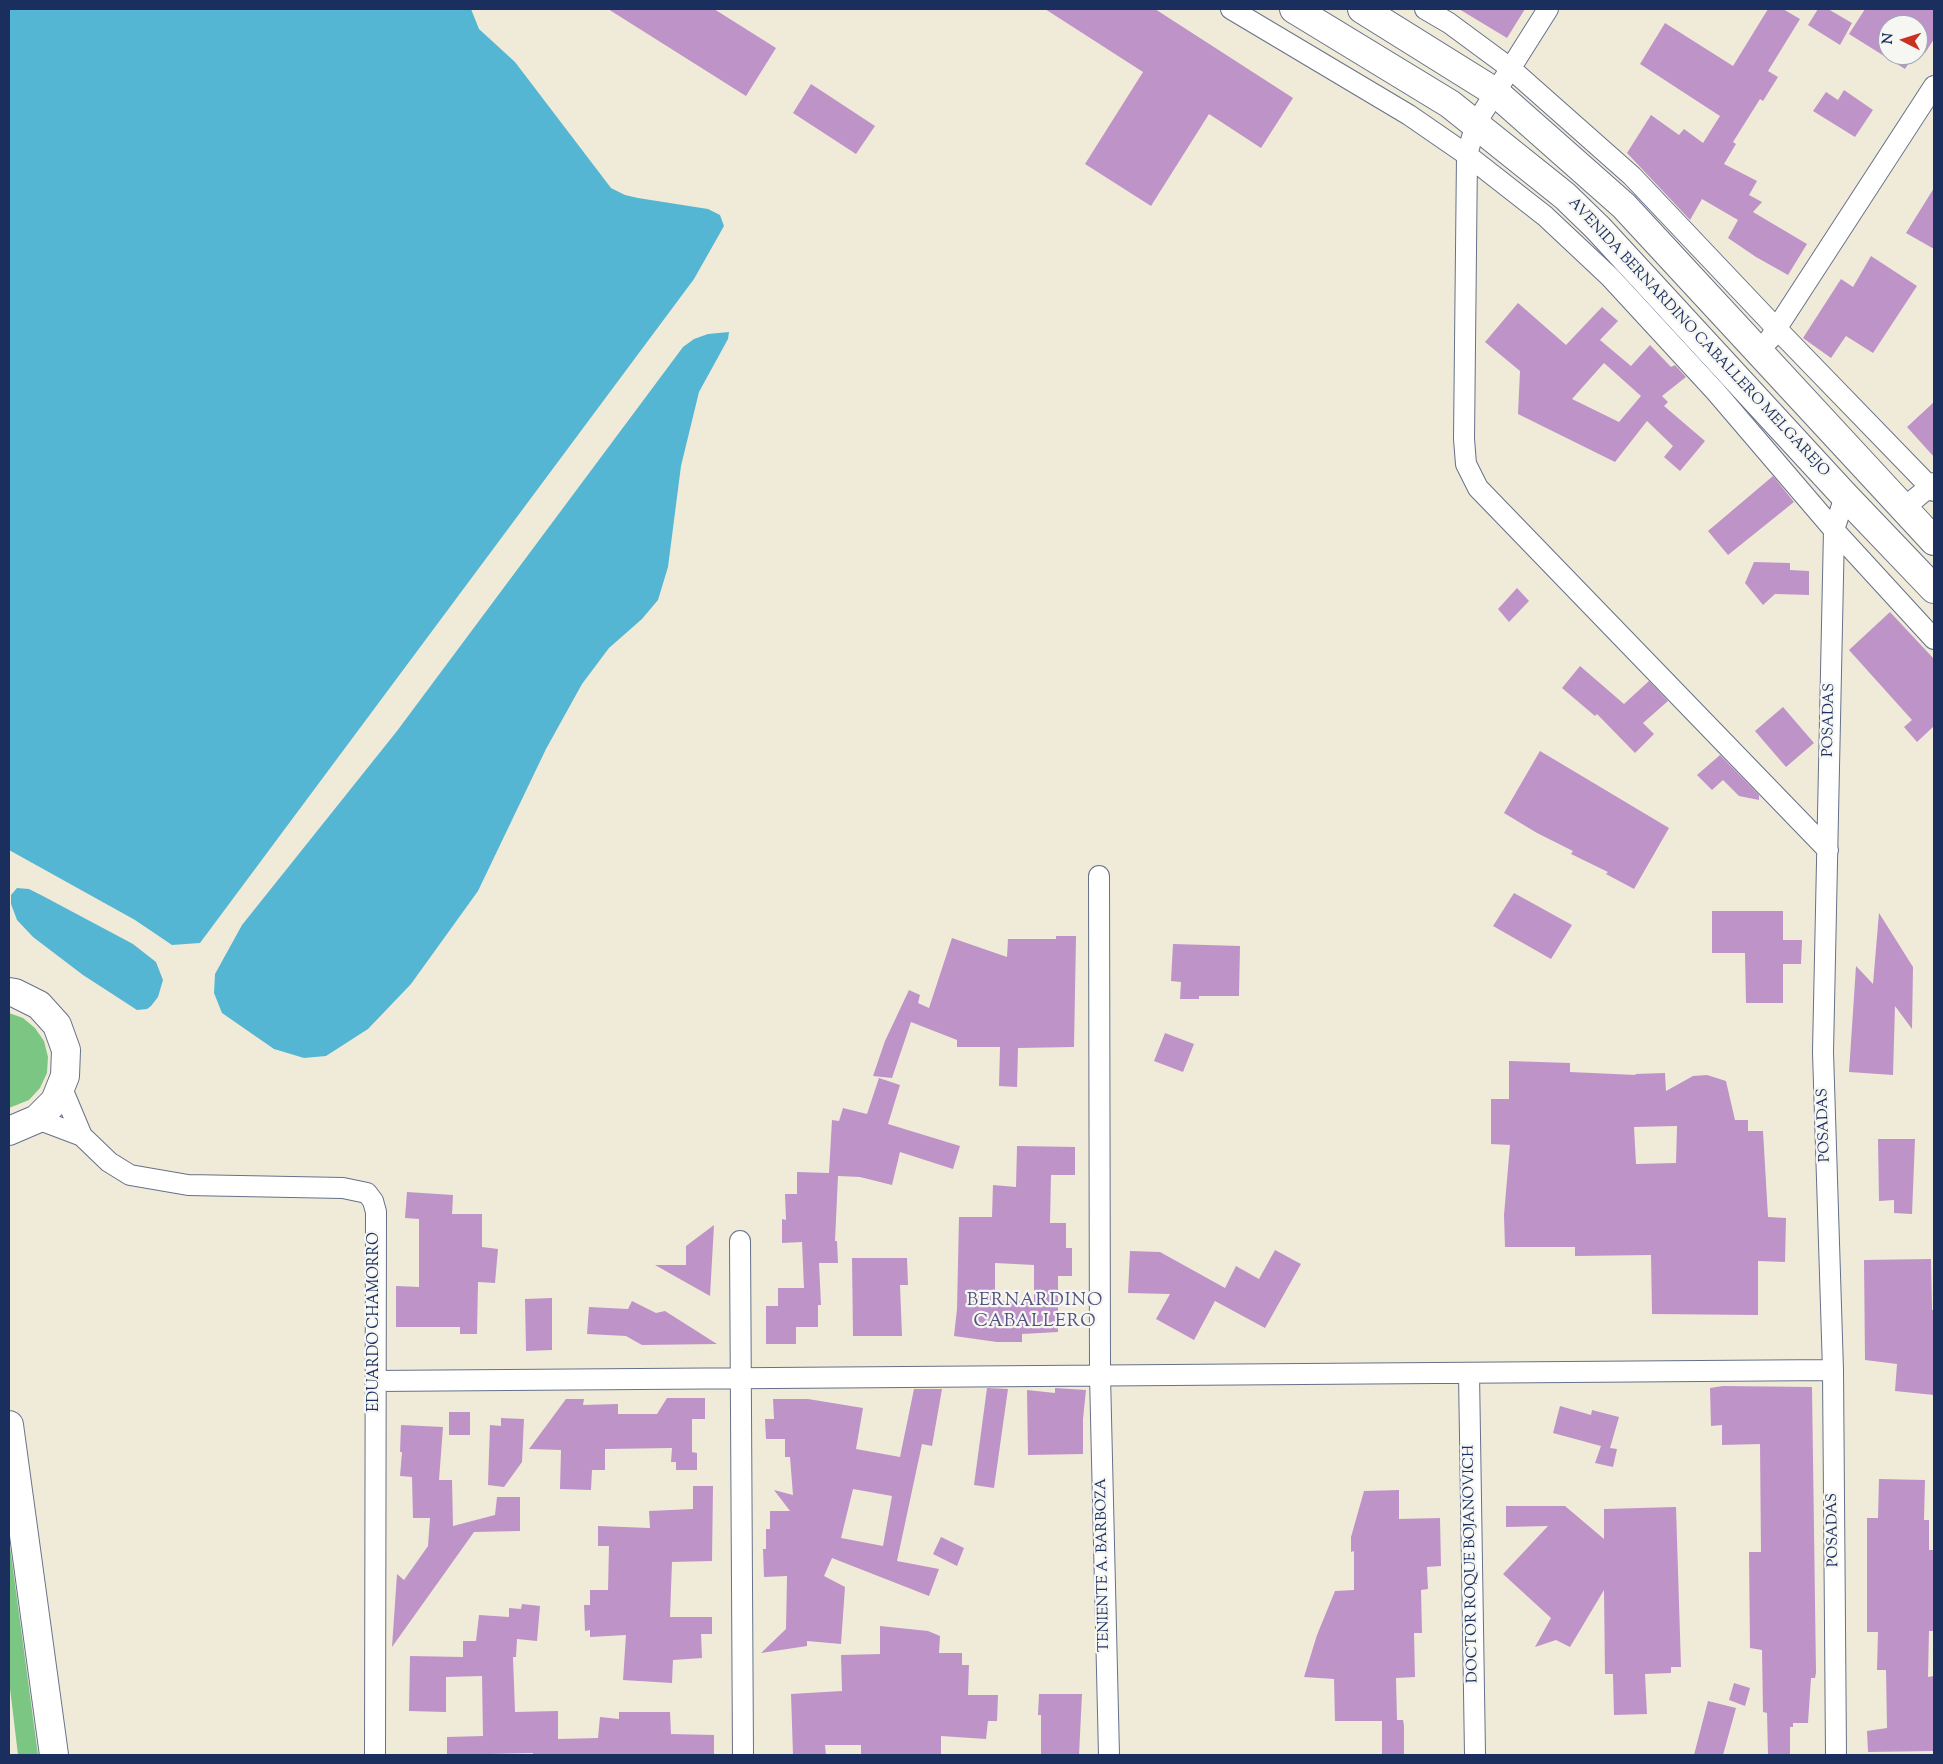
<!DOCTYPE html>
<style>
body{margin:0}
#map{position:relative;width:1943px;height:1764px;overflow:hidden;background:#f0ebd8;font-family:"Sorts Mill Goudy",serif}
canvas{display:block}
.frame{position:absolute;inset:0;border:10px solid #1b2f5e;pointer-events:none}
.north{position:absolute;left:1878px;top:15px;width:50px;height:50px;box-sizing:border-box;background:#f6f6f2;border:1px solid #9ea6b7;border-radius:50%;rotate:275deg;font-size:14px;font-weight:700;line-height:20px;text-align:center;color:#1b2f5e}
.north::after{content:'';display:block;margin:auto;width:18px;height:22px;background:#c8321e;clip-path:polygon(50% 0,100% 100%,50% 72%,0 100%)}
</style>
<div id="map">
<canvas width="1943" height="1764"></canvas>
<div class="frame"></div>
<div class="north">N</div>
</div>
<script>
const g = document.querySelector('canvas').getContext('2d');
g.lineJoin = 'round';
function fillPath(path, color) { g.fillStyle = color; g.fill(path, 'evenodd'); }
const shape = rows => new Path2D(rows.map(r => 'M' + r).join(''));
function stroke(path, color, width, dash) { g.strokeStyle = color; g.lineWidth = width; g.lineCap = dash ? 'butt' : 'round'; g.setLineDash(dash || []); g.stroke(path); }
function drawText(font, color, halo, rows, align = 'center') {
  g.font = font + ' "Sorts Mill Goudy",serif'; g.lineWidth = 4.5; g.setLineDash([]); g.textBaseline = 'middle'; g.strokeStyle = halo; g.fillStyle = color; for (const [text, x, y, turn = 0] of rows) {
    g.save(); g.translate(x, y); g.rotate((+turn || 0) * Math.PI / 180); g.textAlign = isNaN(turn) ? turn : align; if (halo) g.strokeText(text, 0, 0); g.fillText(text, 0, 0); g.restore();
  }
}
const green = shape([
 [9,1013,23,1018,35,1028,44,1041,48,1057,47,1073,40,1088,29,1100,9,1108],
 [9,1539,38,1755,18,1755,9,1680]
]);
const water = shape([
 [9,9,471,9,479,29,515,62,611,188,625,195,638,198,708,209,720,215,724,226,694,279,200,943,172,945,135,920,9,850],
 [729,332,728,339,699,392,681,466,668,567,658,600,642,619,609,648,582,684,546,749,478,891,411,984,368,1029,326,1056,304,1058,274,1049,222,1013,214,993,215,974,242,925,397,731,683,347,694,339,708,334],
 [17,888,29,889,41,895,133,944,156,962,163,980,158,997,151,1006,147,1009,137,1010,83,975,33,937,17,920,11,904,11,895]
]);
const building = shape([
 [608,9,714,9,776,48,746,96],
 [1045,9,1155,9,1293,98,1261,148,1209,114,1151,206,1085,164,1143,72],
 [1459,9,1525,9,1507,38],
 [1768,9,1783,9,1800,19,1768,71,1778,77,1763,101,1760,99,1733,142,1736,144,1724,164,1757,181,1749,195,1762,202,1753,212,1807,244,1788,275,1756,257,1728,238,1738,220,1702,199,1690,220,1627,153,1651,115,1679,135,1684,129,1703,143,1720,116,1640,64,1665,23,1733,66],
 [1818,9,1828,9,1852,23,1840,45,1808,25],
 [1865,9,1934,9,1934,39,1925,53,1918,49,1918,25,1888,25,1888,55,1914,55,1905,69,1849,34],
 [811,84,875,126,856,154,793,113],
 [1844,90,1873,110,1855,137,1813,111,1826,92,1838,100],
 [1934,188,1934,249,1906,233],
 [1871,256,1917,286,1873,353,1846,336,1831,358,1803,338,1841,279,1853,287],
 [1518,303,1566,345,1602,307,1618,321,1600,340,1631,366,1650,345,1671,367,1675,365,1686,377,1662,396,1668,402,1664,406,1705,441,1680,471,1664,457,1673,446,1647,421,1615,462,1518,414,1520,371,1485,342],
 [1604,363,1641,396,1619,422,1572,399],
 [1934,402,1934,457,1907,427],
 [1773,476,1794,502,1728,555,1708,531],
 [1754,562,1790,563,1790,570,1809,571,1809,595,1775,594,1763,605,1745,583],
 [1517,588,1529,601,1509,622,1498,609],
 [1890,612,1934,659,1934,726,1917,742,1904,727,1912,720,1849,650],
 [1580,666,1624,704,1649,681,1668,701,1643,723,1654,734,1635,753,1597,714,1595,716,1562,688],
 [1783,707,1814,743,1786,767,1755,731],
 [1540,751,1669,828,1634,889,1606,874,1608,872,1571,854,1573,851,1537,833,1504,813],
 [1720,755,1759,795,1759,800,1739,796,1723,780,1712,790,1697,775],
 [1514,893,1572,925,1551,959,1493,926],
 [1712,911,1783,911,1783,940,1802,940,1801,964,1783,964,1783,1003,1746,1003,1745,953,1712,953],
 [1879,913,1913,967,1912,1029,1895,1006,1893,1075,1849,1072,1856,966,1873,984],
 [1056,936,1076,936,1074,1047,1018,1048,1017,1087,999,1086,1000,1047,957,1047,957,1040,911,1022,892,1078,873,1076,885,1041,909,990,920,995,918,1003,929,1008,952,938,1007,957,1008,939,1056,939],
 [1173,944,1240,946,1239,996,1199,996,1199,999,1180,999,1181,982,1171,981],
 [1165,1033,1194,1044,1183,1072,1154,1061],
 [1509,1061,1570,1063,1570,1072,1636,1075,1635,1074,1665,1073,1666,1091,1693,1076,1707,1075,1726,1081,1735,1120,1748,1120,1748,1131,1763,1131,1768,1217,1786,1218,1785,1262,1758,1261,1758,1315,1652,1314,1651,1255,1575,1256,1575,1247,1505,1247,1504,1215,1510,1145,1491,1144,1491,1099,1509,1099],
 [1677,1126,1676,1163,1636,1164,1634,1127],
 [879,1078,900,1085,888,1124,960,1146,953,1169,900,1152,892,1185,860,1177,838,1176,835,1241,837,1241,838,1263,819,1263,821,1305,818,1305,818,1327,796,1327,796,1344,766,1344,766,1306,778,1306,778,1288,804,1288,802,1242,782,1243,782,1219,786,1220,785,1194,797,1194,797,1172,829,1173,832,1120,839,1121,843,1108,867,1114],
 [1878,1139,1915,1139,1912,1214,1894,1213,1894,1200,1879,1201],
 [1017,1146,1075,1147,1075,1175,1051,1175,1050,1223,1066,1223,1066,1248,1072,1248,1072,1276,1058,1276,1058,1332,1022,1334,1022,1342,997,1342,954,1336,957,1309,959,1217,992,1217,993,1185,1016,1187],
 [995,1263,1034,1265,1034,1301,995,1301],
 [407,1192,453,1195,452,1214,482,1214,482,1247,498,1249,495,1283,478,1282,477,1334,460,1334,460,1327,396,1327,396,1286,419,1287,419,1219,405,1218],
 [714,1225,710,1296,655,1265,686,1265,686,1246],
 [1275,1250,1301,1264,1265,1328,1215,1301,1194,1340,1156,1319,1170,1294,1128,1293,1130,1251,1160,1252,1225,1288,1236,1266,1259,1279],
 [852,1258,907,1258,908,1285,900,1285,902,1336,853,1336],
 [1931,1259,1932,1310,1934,1310,1934,1395,1895,1391,1897,1364,1865,1360,1864,1260],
 [552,1298,552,1350,526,1351,525,1299],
 [632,1301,656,1313,665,1311,717,1344,642,1345,626,1336,587,1334,589,1307,628,1309],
 [1723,1386,1812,1387,1816,1673,1815,1678,1811,1678,1808,1723,1793,1723,1793,1727,1790,1727,1790,1755,1768,1755,1767,1713,1763,1712,1762,1650,1750,1648,1749,1552,1761,1552,1760,1444,1722,1445,1722,1425,1711,1426,1710,1388],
 [987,1388,1008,1389,994,1488,974,1485],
 [1055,1388,1086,1390,1083,1419,1083,1454,1028,1455,1027,1390,1055,1393],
 [914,1389,942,1389,932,1446,922,1444,897,1561,939,1569,929,1596,832,1558,824,1576,845,1587,841,1644,807,1641,807,1646,761,1653,786,1629,787,1576,764,1577,763,1549,766,1549,766,1529,770,1529,770,1511,790,1511,774,1490,793,1495,790,1457,785,1457,785,1439,766,1439,765,1419,774,1419,773,1399,808,1399,863,1408,856,1449,900,1457],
 [853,1489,892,1496,883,1546,841,1538],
 [667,1398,705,1398,705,1419,692,1419,692,1452,697,1453,697,1470,676,1470,676,1462,671,1462,672,1448,605,1449,605,1470,592,1470,591,1490,560,1489,561,1450,529,1449,566,1399,584,1399,583,1405,618,1404,618,1414,657,1414],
 [1560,1406,1591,1415,1592,1410,1619,1417,1610,1448,1617,1449,1613,1467,1595,1463,1601,1446,1553,1433],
 [449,1412,470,1412,470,1435,449,1435],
 [501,1418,524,1419,522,1462,504,1487,488,1485,490,1425,501,1426],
 [401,1425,443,1427,439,1480,452,1480,453,1526,495,1515,497,1497,520,1497,520,1531,474,1532,392,1647,397,1574,404,1580,428,1546,430,1518,413,1518,412,1477,400,1476,402,1452,400,1452],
 [1879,1479,1925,1480,1924,1520,1929,1520,1929,1550,1934,1550,1934,1631,1929,1631,1928,1677,1934,1676,1934,1751,1868,1752,1867,1731,1887,1728,1886,1670,1877,1670,1878,1632,1867,1632,1867,1518,1878,1518],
 [693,1486,713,1486,712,1561,672,1562,670,1617,712,1617,712,1634,701,1634,702,1658,673,1660,672,1683,623,1680,626,1635,590,1637,590,1630,585,1631,584,1605,590,1605,590,1590,608,1590,609,1546,598,1546,598,1526,650,1528,649,1511,693,1509],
 [1399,1490,1399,1519,1440,1518,1441,1566,1427,1567,1428,1589,1421,1590,1422,1633,1414,1633,1415,1677,1396,1678,1397,1720,1403,1720,1404,1726,1404,1755,1382,1755,1382,1721,1335,1721,1334,1679,1304,1677,1317,1635,1335,1591,1354,1590,1354,1551,1351,1552,1351,1537,1364,1491],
 [1506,1506,1565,1506,1604,1539,1604,1509,1676,1507,1681,1667,1671,1667,1671,1673,1645,1674,1647,1714,1614,1715,1613,1674,1605,1674,1604,1590,1570,1647,1556,1640,1535,1647,1551,1618,1503,1574,1548,1526,1506,1527],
 [941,1537,964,1548,957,1566,933,1554],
 [522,1604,540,1606,537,1641,517,1639,516,1657,513,1657,515,1712,558,1711,558,1739,598,1738,600,1717,619,1719,619,1712,670,1712,671,1734,714,1735,714,1755,533,1755,533,1753,447,1755,447,1737,483,1736,482,1676,446,1677,446,1712,409,1711,410,1656,463,1657,463,1641,476,1641,479,1615,509,1617,509,1608,521,1609],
 [880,1626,928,1631,940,1636,939,1653,962,1653,962,1665,969,1665,968,1695,998,1695,997,1721,988,1721,986,1739,941,1736,941,1755,861,1755,861,1745,825,1745,826,1755,793,1755,791,1694,842,1691,841,1655,880,1654],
 [1734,1683,1750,1688,1745,1706,1729,1700],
 [1039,1694,1082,1694,1079,1755,1041,1755,1041,1715,1038,1715],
 [1708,1701,1736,1708,1723,1755,1694,1755]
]);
const street = shape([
 [1231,9,1409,115,1467,155,1545,216,1610,277,1716,392,1834,530,1934,639],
 [1425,9,1449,23,1510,68,1632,176,1777,329,1934,491],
 [1548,9,1476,123,1467,155,1464,439,1466,464,1478,488,1828,850],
 [1769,340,1934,86],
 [1904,508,1934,483],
 [1099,876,1100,1375,1109,1755],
 [61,1086,82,1136,109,1162,130,1175,188,1185,343,1188,367,1193,373,1201,376,1212,375,1755],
 [37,1119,82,1136],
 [740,1241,743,1755],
 [1469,1373,1475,1755],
 [375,1381,1833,1370],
 [1836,1755,1833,1370,1823,1052,1834,530,1845,496]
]);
const secondary = shape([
 [9,992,15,993,39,1005,57,1025,66,1050,65,1076,55,1101,37,1119,9,1131],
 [9,1425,54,1755]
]);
const highway = shape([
 [1294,9,1450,104,1565,196,1598,228,1845,496,1934,589],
 [1362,9,1495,92,1624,206,1934,541]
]);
const streetNames = [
 ["AVENIDA BERNARDINO CABALLERO MELGAREJO",1698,338,47],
 ["POSADAS",1830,720,-89],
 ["POSADAS",1825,1125,-92],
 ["EDUARDO CHAMORRO",375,1322,-90],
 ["POSADAS",1834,1530,-91],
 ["DOCTOR ROQUE BOJANOVICH",1472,1564,-91],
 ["TENIENTE A. BARBOZA",1104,1565,-91]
];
const quarterNames = [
 ["BERNARDINO",1035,1302],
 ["CABALLERO",1035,1323]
];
fillPath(green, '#7cc684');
fillPath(water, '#55b6d4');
fillPath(building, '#be93c8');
stroke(street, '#667189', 22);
stroke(secondary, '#667189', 30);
stroke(highway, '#667189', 30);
stroke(street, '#fff', 20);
stroke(secondary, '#fff', 28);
stroke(highway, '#fff', 28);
drawText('15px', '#1b2f5e', '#f6f6f2', streetNames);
g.letterSpacing = '1px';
drawText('18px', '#545283', '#f6f6f2', quarterNames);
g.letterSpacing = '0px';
</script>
